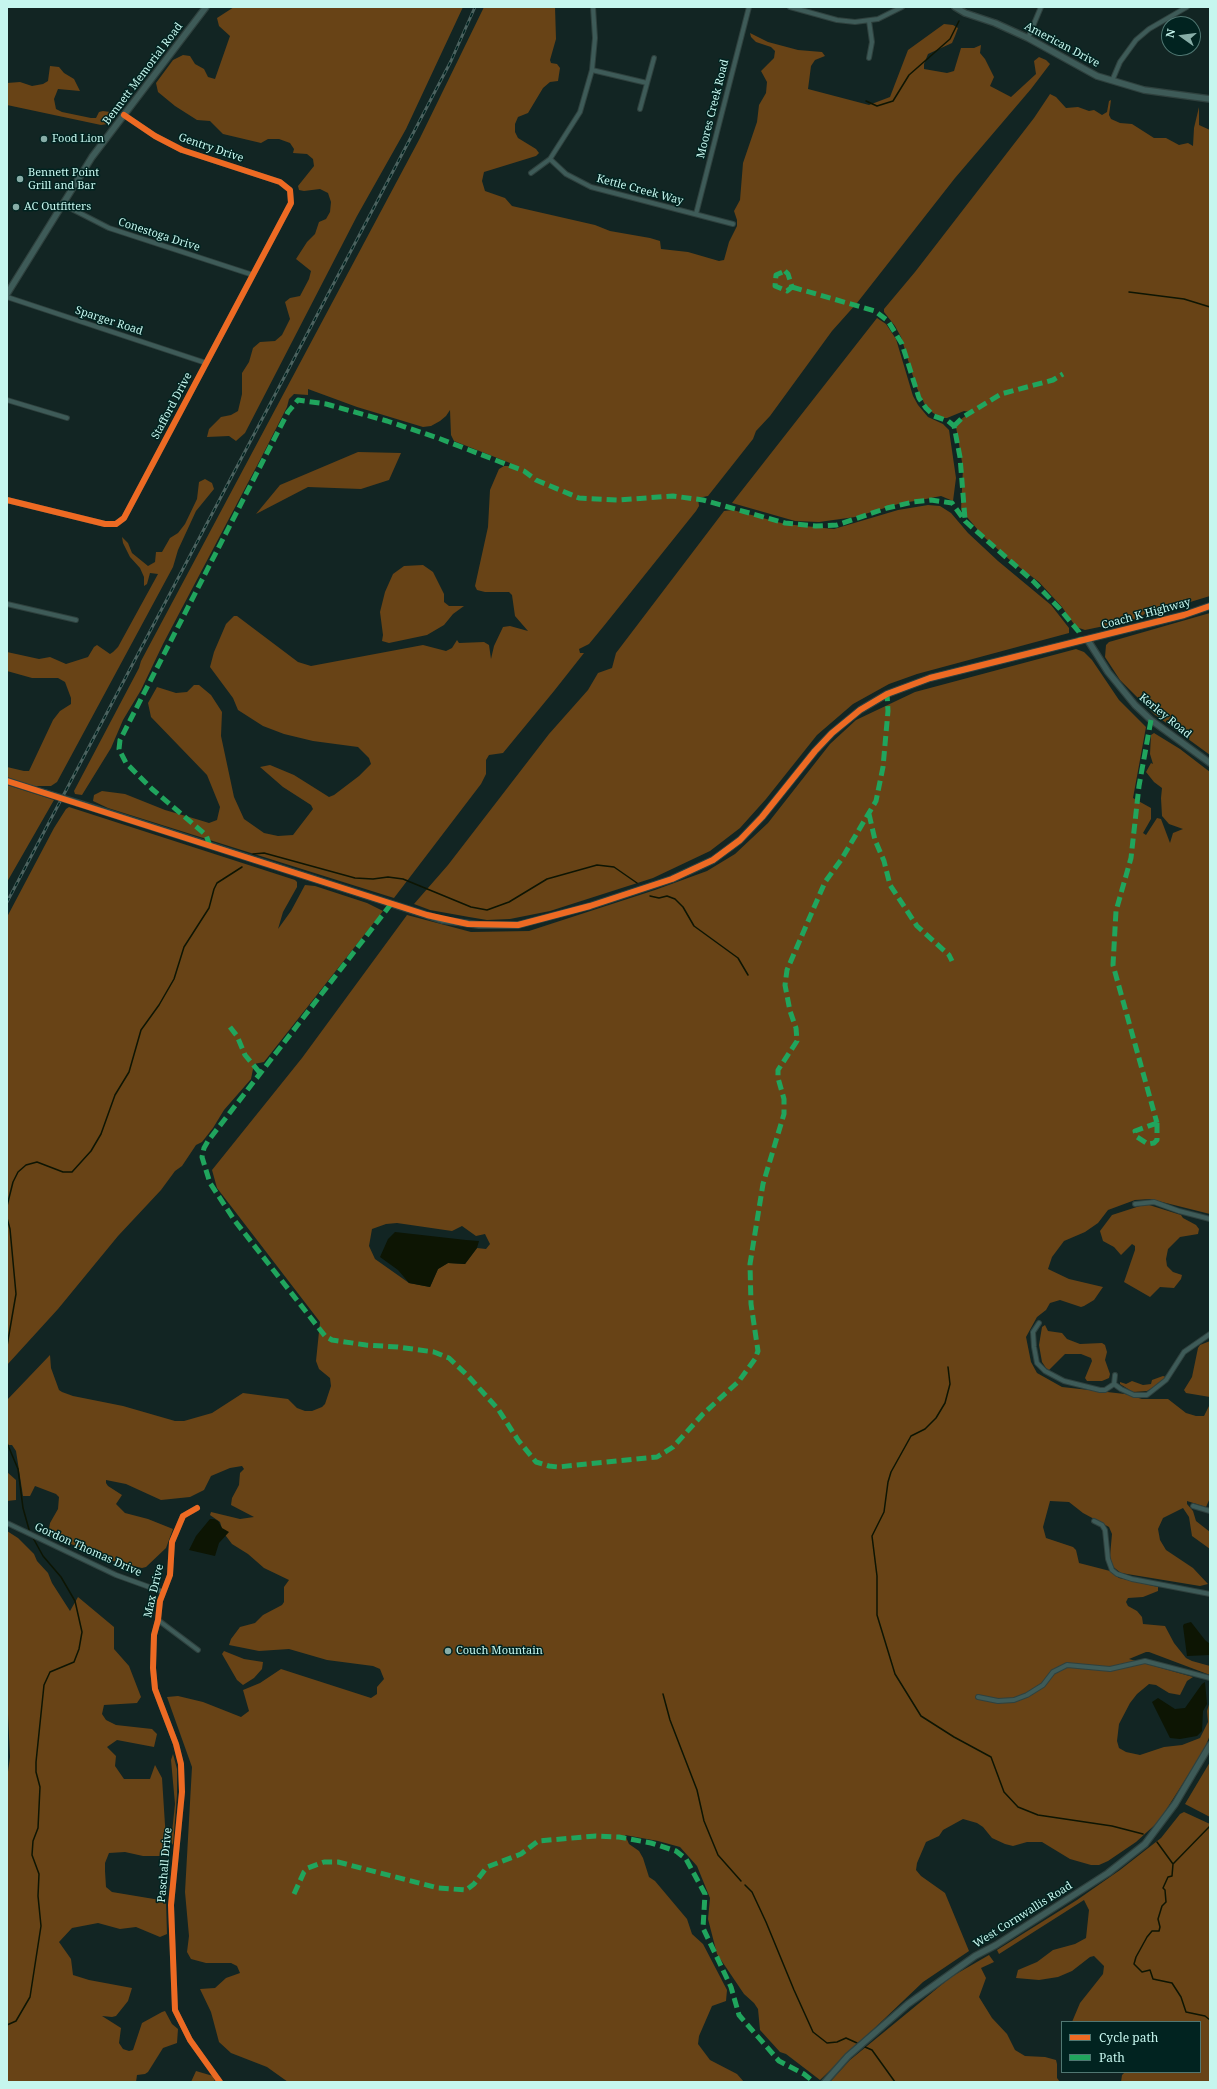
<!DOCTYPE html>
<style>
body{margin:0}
#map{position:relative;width:1217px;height:2089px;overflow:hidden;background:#122523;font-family:"Noto Serif",serif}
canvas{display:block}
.frame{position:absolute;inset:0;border:8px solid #c6f6ee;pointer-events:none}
.legend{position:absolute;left:1061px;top:2021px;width:140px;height:52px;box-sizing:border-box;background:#012320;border:1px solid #507772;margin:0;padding:5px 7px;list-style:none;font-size:12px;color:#c6f6ee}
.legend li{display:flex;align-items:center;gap:8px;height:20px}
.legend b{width:20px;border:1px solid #507772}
.north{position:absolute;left:1161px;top:16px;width:40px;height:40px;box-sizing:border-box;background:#012320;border:1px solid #507772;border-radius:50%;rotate:284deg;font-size:11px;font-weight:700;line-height:16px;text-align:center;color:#c6f6ee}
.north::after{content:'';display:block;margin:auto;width:14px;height:18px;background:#87ada7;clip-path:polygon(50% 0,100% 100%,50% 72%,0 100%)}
</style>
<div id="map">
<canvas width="1217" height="2089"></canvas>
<div class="frame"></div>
<ul class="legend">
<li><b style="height:5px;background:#ed6a23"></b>Cycle path</li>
<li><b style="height:5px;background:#20a55d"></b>Path</li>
</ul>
<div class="north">N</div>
</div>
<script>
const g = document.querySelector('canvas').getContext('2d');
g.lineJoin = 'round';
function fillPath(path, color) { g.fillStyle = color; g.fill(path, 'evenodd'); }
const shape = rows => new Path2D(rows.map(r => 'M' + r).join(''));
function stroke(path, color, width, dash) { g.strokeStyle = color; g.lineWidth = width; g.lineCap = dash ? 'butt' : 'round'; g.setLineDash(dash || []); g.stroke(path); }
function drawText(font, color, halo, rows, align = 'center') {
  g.font = font + ' "Noto Serif",serif'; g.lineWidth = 3; g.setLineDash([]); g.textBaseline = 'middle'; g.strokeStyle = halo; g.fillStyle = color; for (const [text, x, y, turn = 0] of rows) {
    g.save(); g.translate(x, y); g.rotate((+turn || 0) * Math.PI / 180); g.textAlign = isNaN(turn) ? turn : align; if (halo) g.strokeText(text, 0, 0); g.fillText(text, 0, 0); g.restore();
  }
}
const forest = shape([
 [234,7,463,7,406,129,357,216,245,433,236,441,229,436,207,437,209,429,221,417,231,415,238,411,242,394,242,373,249,362,253,348,260,342,275,341,282,335,290,319,285,302,290,298,300,296,309,279,311,271,296,259,307,242,315,234,319,222,326,219,330,212,331,202,328,193,320,189,304,191,299,190,298,186,314,166,313,159,307,154,293,153,294,149,290,143,279,139,268,139,261,143,223,134,210,121,197,120,175,106,158,92,156,83,173,60,183,55,190,56,195,64,204,69,208,77,215,79,230,36,219,26,217,18],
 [484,7,555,7,556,39,550,60,551,63,557,64,560,68,558,81,550,82,543,88,528,113,518,117,515,124,515,132,518,138,536,149,539,153,536,156,484,172,482,181,485,191,505,198,512,206,595,225,610,231,650,238,660,241,661,249,688,252,719,261,724,260,729,242,737,226,737,220,734,211,740,200,743,163,757,122,759,105,766,93,767,82,761,71,774,58,775,51,771,47,756,42,751,37,750,33,768,42,798,50,822,52,825,56,815,60,811,66,808,89,869,105,890,97,908,50,944,24,953,25,958,28,955,36,952,43,928,54,924,64,924,69,947,73,954,71,961,48,974,48,981,45,980,53,985,59,994,77,990,86,1011,97,1036,74,1034,61,1039,57,1046,60,1050,64,1031,89,955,178,857,303,832,331,770,416,756,431,753,439,708,496,698,498,699,506,696,511,603,627,589,644,579,649,580,653,584,653,554,691,503,753,489,755,486,760,486,774,481,784,394,898,108,808,93,801,94,795,102,791,125,794,165,810,196,819,209,823,217,820,220,807,207,775,151,717,148,703,157,687,176,693,187,692,194,685,199,685,211,695,222,712,221,736,234,797,244,819,264,833,278,836,293,835,313,809,311,805,283,787,260,767,270,765,294,775,329,797,334,795,359,776,371,764,369,758,358,747,313,741,284,734,263,726,238,710,233,698,210,667,214,652,226,624,234,616,237,616,298,662,311,666,423,645,446,651,452,648,457,640,459,643,484,642,489,645,491,659,494,646,503,627,510,626,528,631,515,616,512,595,509,592,485,592,477,590,475,586,488,527,490,490,499,469,504,466,509,466,510,463,454,441,451,435,450,410,446,416,440,421,431,426,423,427,357,407,308,389,308,395,294,394,289,399,287,407,261,458,163,644,141,690,123,720,111,748,82,795,75,794,74,791,139,668,141,661,420,138],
 [50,66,59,67,64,73,74,79,80,91,58,89,54,99,56,109,62,112,91,118,96,118,99,112,103,111,110,112,111,118,107,124,101,125,7,105,7,83,20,82,32,86,43,84,48,81],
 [1050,94,1056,97,1066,108,1078,107,1089,111,1094,110,1102,115,1107,112,1109,101,1111,100,1109,115,1111,119,1120,123,1132,124,1154,138,1166,138,1179,145,1188,143,1193,146,1194,128,1199,107,1199,125,1210,130,1210,596,1157,612,1148,611,1141,617,1133,620,1085,630,1076,627,1062,607,1039,582,1011,561,984,537,961,510,963,468,956,427,957,422,971,412,964,411,947,418,942,418,933,413,925,405,916,386,901,337,895,326,884,312,884,309,915,272,1034,118],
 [877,318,886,324,896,339,913,396,918,405,928,417,943,424,949,430,956,478,953,501,941,496,931,498,898,504,855,517,819,522,795,521,732,503],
 [358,452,401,453,389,480,361,489,308,487,256,514,280,485],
 [205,479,212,483,214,489,196,511,178,550,173,567,57,782,51,786,33,786,7,777,7,767,24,771,29,771,53,720,60,711,71,704,71,698,65,682,58,678,32,678,7,671,7,652,39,659,50,657,66,664,88,657,94,647,97,645,110,654,113,652,118,647,158,574,150,573,147,584,144,586,144,577,140,568,130,557,123,543,122,537,128,543,132,553,148,566,155,562,156,552,162,552,170,538,178,533,185,524,197,499,199,482],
 [928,505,940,506,951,513,968,533,998,561,1051,605,1069,628,1069,633,917,674,889,684,853,704,817,735,766,799,740,828,710,851,653,878,550,911,510,919,487,920,469,917,430,910,414,904,448,865,549,734,588,690,598,673,612,668,616,653,724,511,733,510,785,524,834,529,898,510],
 [423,565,433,572,444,594,444,602,449,606,464,606,453,614,444,625,427,635,389,643,382,641,383,635,380,612,385,592,393,574,404,566],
 [1210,613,1210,755,1154,714,1120,680,1105,657,1106,645,1109,642],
 [1076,649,1084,652,1092,660,1119,700,1146,727,1133,798,1151,808,1151,819,1143,833,1146,835,1157,818,1161,819,1170,843,1173,833,1183,829,1169,824,1162,816,1161,798,1162,788,1154,782,1146,772,1151,763,1153,764,1150,754,1151,735,1154,733,1180,749,1210,772,1210,1214,1150,1199,1135,1200,1108,1210,1098,1223,1085,1232,1064,1241,1052,1257,1048,1269,1069,1279,1103,1287,1094,1300,1084,1306,1081,1307,1060,1300,1050,1303,1046,1310,1037,1317,1026,1337,1031,1362,1037,1373,1062,1387,1125,1394,1142,1399,1168,1399,1186,1413,1196,1416,1204,1416,1210,1404,1210,1498,1206,1507,1187,1501,1187,1504,1193,1511,1196,1521,1210,1532,1210,1549,1192,1536,1189,1517,1183,1508,1163,1518,1158,1529,1160,1540,1166,1550,1193,1568,1208,1584,1200,1586,1121,1573,1112,1566,1110,1556,1112,1534,1109,1527,1083,1513,1069,1502,1050,1501,1043,1527,1046,1538,1073,1547,1076,1550,1079,1563,1110,1571,1119,1578,1158,1587,1158,1591,1143,1597,1128,1598,1126,1602,1128,1606,1137,1611,1142,1617,1143,1624,1165,1626,1174,1643,1186,1658,1192,1661,1210,1666,1210,1675,1149,1652,1146,1652,1129,1659,1193,1677,1187,1681,1180,1695,1169,1693,1156,1685,1149,1684,1137,1694,1130,1703,1119,1724,1117,1741,1119,1748,1126,1752,1140,1755,1164,1747,1182,1745,1200,1738,1208,1722,1207,1711,1210,1701,1210,1735,1204,1750,1159,1821,1136,1842,1108,1861,1099,1865,1091,1865,1070,1859,1042,1842,1027,1842,1013,1846,1005,1844,992,1838,983,1827,977,1823,963,1819,943,1830,939,1836,926,1842,917,1863,916,1870,921,1876,945,1893,969,1951,923,1982,820,2080,786,2054,780,2052,760,2030,758,2009,754,2003,744,1994,717,1954,708,1919,710,1898,697,1866,680,1847,658,1841,625,1835,629,1844,639,1851,643,1858,649,1877,655,1881,687,1919,692,1934,703,1944,727,1990,726,2001,712,2006,699,2036,698,2044,710,2060,737,2074,744,2082,288,2082,267,2067,231,2053,219,2042,211,2012,200,1989,215,1988,226,1978,240,1973,237,1966,231,1963,206,1963,191,1959,187,1952,189,1936,185,1892,192,1767,167,1697,178,1696,203,1702,241,1717,249,1711,243,1690,260,1683,281,1669,371,1698,377,1694,377,1687,384,1679,380,1669,373,1666,327,1660,289,1649,259,1651,229,1645,231,1639,240,1627,255,1623,263,1615,282,1605,284,1602,284,1587,289,1580,264,1568,248,1554,232,1544,223,1532,220,1522,210,1515,211,1512,240,1519,254,1517,231,1505,232,1498,239,1485,240,1473,244,1469,242,1466,230,1468,211,1476,204,1490,190,1497,161,1500,126,1484,106,1480,106,1483,108,1486,122,1495,116,1504,125,1513,148,1519,173,1529,166,1548,146,1567,142,1568,119,1563,48,1535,50,1523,58,1509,59,1497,56,1494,35,1486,30,1496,23,1496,16,1451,12,1445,7,1445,7,1400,50,1355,51,1368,59,1390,62,1392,73,1396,123,1406,175,1421,184,1421,212,1413,243,1393,288,1399,297,1408,305,1411,312,1411,322,1407,325,1404,331,1386,330,1378,319,1369,316,1361,320,1322,217,1188,212,1170,302,1058,407,915,471,932,529,931,655,890,707,871,735,854,768,823,830,744,856,720,915,692],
 [397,1223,452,1231,462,1226,476,1236,485,1234,490,1244,486,1249,477,1248,465,1264,448,1263,438,1269,430,1287,409,1283,375,1259,369,1246,372,1229,386,1224],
 [7,785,54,800,7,882,8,824],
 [69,807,295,880,297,882,297,887,283,912,278,929,291,911,305,885,315,886,367,903,383,911,264,1062,254,1064,251,1079,224,1110,213,1128,202,1142,196,1145,182,1166,175,1171,161,1190,118,1236,58,1309,7,1365,7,917,54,828,66,809],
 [1146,1204,1181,1215,1183,1218,1196,1225,1199,1229,1198,1234,1180,1237,1168,1249,1166,1259,1167,1266,1173,1272,1182,1275,1181,1279,1174,1288,1160,1287,1150,1297,1124,1282,1135,1250,1135,1246,1132,1244,1121,1255,1114,1247,1103,1241,1100,1231,1112,1215],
 [1045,1325,1048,1331,1062,1333,1067,1339,1080,1344,1102,1343,1105,1345,1107,1352,1105,1360,1110,1374,1109,1378,1102,1381,1087,1381,1085,1378,1092,1361,1091,1358,1081,1354,1065,1354,1049,1370,1046,1368,1042,1362,1039,1345,1042,1327],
 [1210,1341,1210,1397,1186,1393,1184,1390,1192,1377,1198,1348,1200,1345],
 [1163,1376,1166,1377,1161,1383,1147,1391,1133,1392,1120,1384,1120,1382,1126,1384,1132,1381,1143,1385,1151,1384,1152,1380],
 [7,1472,16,1480,16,1500,7,1501],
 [7,1531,18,1538,34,1554,37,1561,48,1573,52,1583,70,1611,78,1597,114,1627,114,1649,129,1666,141,1697,137,1703,104,1705,102,1714,106,1720,116,1725,152,1729,157,1734,154,1747,117,1740,107,1747,116,1756,115,1766,124,1779,150,1779,155,1765,162,1778,167,1856,143,1856,125,1852,109,1853,105,1863,105,1871,106,1887,112,1892,166,1901,167,1934,160,1937,136,1927,120,1929,98,1923,72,1928,59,1942,71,1959,73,1975,89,1980,132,1988,128,2001,116,2016,112,2017,102,2016,121,2028,119,2043,123,2049,129,2051,133,2050,142,2023,162,2012,165,2011,172,2024,178,2029,177,2043,163,2048,148,2072,145,2074,137,2075,136,2082,7,2082,7,1779,10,1757,7,1693],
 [224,1651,244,1659,263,1662,262,1669,254,1678,243,1685,237,1680,222,1654],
 [173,1754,177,1769,177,1795,173,1845,171,1842,175,1804,171,1760],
 [1210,1762,1210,1817,1185,1804],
 [1184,1812,1210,1824,1210,2082,1121,2082,1122,2075,1125,2072,1200,2072,1200,2022,1072,2022,1080,2003,1103,1974,1104,1966,1094,1956,1090,1957,1072,1971,1058,1977,1039,1980,1016,1978,1018,1970,1037,1962,1053,1950,1075,1944,1086,1938,1089,1910,1084,1900,999,1954,997,1950,1077,1900,1120,1870,1161,1838,1180,1814],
 [989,1955,994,1962,981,1968,986,1978,979,1997,992,2018,1007,2034,1015,2050,1025,2056,1045,2057,1056,2060,1057,2064,1057,2078,1060,2082,830,2082,850,2060,951,1977],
 [196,2071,213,2076,215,2082,191,2082]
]);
const water = shape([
 [395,1232,466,1240,479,1241,477,1248,465,1264,448,1263,438,1269,430,1287,409,1283,398,1270,380,1257,388,1239],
 [210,1519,214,1519,218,1521,222,1528,229,1532,219,1543,215,1556,189,1550,196,1536],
 [1191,1622,1205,1640,1210,1644,1210,1655,1187,1656,1183,1626,1184,1624],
 [1205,1682,1207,1704,1203,1711,1202,1731,1197,1736,1180,1739,1170,1738,1152,1702,1158,1698,1175,1709,1185,1708,1202,1684]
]);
const stream = shape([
 [866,101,877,106,893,101,909,75,950,39,959,21],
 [1129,292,1184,299,1210,307],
 [253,854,264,853,355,878,373,879,388,877,403,879,471,907,487,910,509,902,547,879,597,865,614,867,637,883],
 [650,896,659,898,667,896,675,899,683,907,694,926,738,958,748,975],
 [7,1206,13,1182,18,1172,26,1165,37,1162,63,1172,72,1172,91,1151,101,1134,115,1095,129,1072,141,1030,159,1005,174,979,184,947,209,908,214,889,217,883,242,867],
 [7,1218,10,1229,16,1294,7,1346],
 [948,1367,950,1384,945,1403,936,1418,925,1429,911,1436,891,1472,888,1482,884,1512,872,1536,877,1576,877,1615,895,1674,921,1716,954,1737,991,1757,1004,1792,1018,1807,1038,1815,1112,1826,1143,1834],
 [7,1443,18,1469,23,1508,30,1533],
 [663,1694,670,1720,697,1790,704,1821,718,1855,741,1881],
 [1210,1826,1173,1864,1172,1876,1168,1877,1163,1888,1165,1890,1166,1902,1162,1906,1158,1919,1160,1927,1159,1931,1152,1931,1147,1937,1136,1957,1134,1964,1142,1972,1150,1970,1153,1979,1172,1983,1181,1997,1186,2012,1205,2016,1210,2020],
 [1157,1842,1173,1864],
 [745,1885,752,1892,766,1922,794,1990,813,2032,827,2043,837,2042,846,2038,857,2043],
 [7,2025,16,2021,30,1997,41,1926,38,1896,39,1874,32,1855,33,1841,38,1828,40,1787,36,1772,36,1762,44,1685,50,1672,74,1662,79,1649,82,1632,75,1601,61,1577,43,1556,32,1536],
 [865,2047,872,2050,895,2082]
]);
const street = shape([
 [790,7,837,20,855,22,878,19,902,7],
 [1028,38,1041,7],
 [869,58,872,42,869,21],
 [592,70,647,83],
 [1112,81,1120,62,1136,40,1149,29,1187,7],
 [640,109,654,58],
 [550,159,566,174,591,187,733,224],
 [531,173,550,159,580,112,592,70,595,38,593,7],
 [62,204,109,228,253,275],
 [696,214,749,7],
 [7,297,206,363],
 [7,400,67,418],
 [7,500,105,524,116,524,124,518,291,203,290,190,280,182,182,150,155,136,124,115],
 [7,604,76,620],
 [1135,1204,1154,1202,1179,1211,1210,1219],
 [1039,1323,1033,1332,1034,1347,1037,1363,1045,1371,1064,1381,1100,1390,1105,1390,1114,1384],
 [1115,1375,1114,1384,1121,1389,1134,1395,1147,1395,1166,1380,1184,1352,1210,1334],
 [1193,1506,1210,1511],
 [197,1508,183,1516,172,1542,170,1575,160,1601,158,1620,154,1635,153,1668,155,1689,176,1744,181,1764,182,1792,171,1905,175,2010,190,2040,220,2082],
 [1094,1521,1102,1525,1105,1530,1108,1559,1112,1570,1117,1574,1132,1579,1210,1594],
 [7,1523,116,1575,163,1592],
 [158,1620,198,1650],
 [978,1697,998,1701,1014,1700,1027,1695,1043,1685,1053,1672,1067,1665,1110,1669,1145,1661,1210,1678]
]);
const secondary = shape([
 [955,7,965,13,995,23,1028,38,1097,76,1144,90,1210,99],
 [7,294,92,157,206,7],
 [1087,639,1108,672,1135,705,1151,720,1210,763],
 [7,781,45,793],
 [78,803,442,920,479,925,518,925,590,906,672,879,713,860,740,840,762,817,815,751,832,733,860,710,887,694,930,678,1184,615,1210,606],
 [825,2082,848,2056,908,2004,975,1956,996,1945,1108,1873,1145,1844,1175,1804,1210,1745]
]);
const rail = shape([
 [7,902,418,124,451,61,475,7]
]);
const secondaryBridge = shape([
 [45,793,78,803]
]);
const quiet = shape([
 [785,271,788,274,792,287,787,291,775,286,776,275,785,271],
 [792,287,875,311,888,321,902,344,919,398,926,408,934,416,948,421,954,426,960,457,965,519],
 [954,426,963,417,1001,394,1053,380,1063,374],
 [1151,720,1139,786,1131,858,1116,911,1113,965,1157,1123],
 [869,814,875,840,884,861,890,885,917,926,949,955,952,961],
 [210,846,206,835,152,789,126,763,119,749,120,740,288,412,298,400,326,404,387,421,438,438,524,471,536,480,579,498,619,500,673,496,703,500,785,523,816,526,837,525,887,508,913,502,931,500,952,503,965,521,1034,582,1059,608,1079,632,1081,641],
 [391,904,208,1141,204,1148,202,1157,210,1183,235,1221,325,1336,332,1340,366,1345,398,1347,434,1352,449,1358,468,1376,498,1409,518,1440,536,1462,549,1466,558,1467,657,1457,673,1447,703,1414,739,1381,755,1359,758,1351,751,1304,750,1264,763,1184,784,1114,784,1099,778,1078,778,1070,797,1041,796,1028,790,1011,785,985,787,970,825,882,841,860,876,801,883,767,888,711,887,694],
 [230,1027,237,1036,245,1055,260,1073],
 [1157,1123,1157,1140,1154,1143,1148,1144,1137,1137,1135,1131,1157,1123],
 [294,1894,304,1872,308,1868,324,1862,338,1862,438,1888,466,1890,474,1884,487,1867,521,1854,538,1841,596,1836,619,1837,651,1843,676,1851,686,1859,705,1894,703,1928,731,1987,739,2015,779,2061,804,2074,814,2082]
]);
const cycleway = shape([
 [7,500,105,524,116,524,124,518,291,203,290,190,280,182,182,150,155,136,124,115],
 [7,781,427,915,468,924,518,925,590,906,672,879,713,860,740,840,762,817,815,751,832,733,860,710,887,694,930,678,1184,615,1210,606],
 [197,1508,183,1516,172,1542,170,1575,160,1601,158,1620,154,1635,153,1668,155,1689,176,1744,181,1764,182,1792,171,1905,175,2010,190,2040,220,2082]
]);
const markers = [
 [44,139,4,"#87ada7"],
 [20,179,4,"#87ada7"],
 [16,207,4,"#87ada7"],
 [448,1651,4,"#87ada7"]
];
const streetNames = [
 ["American Drive",1062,45,28],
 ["Bennett Memorial Road",143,74,-53],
 ["Moores Creek Road",713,109,-76],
 ["Gentry Drive",211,148,19],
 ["Kettle Creek Way",640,190,15],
 ["Conestoga Drive",159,235,18],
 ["Sparger Road",109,321,18],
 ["Stafford Drive",172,406,-62],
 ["Coach K Highway",1146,614,-15],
 ["Kerley Road",1165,716,39],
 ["Gordon Thomas Drive",88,1550,24],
 ["Max Drive",154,1591,-77],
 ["Paschall Drive",165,1865,-85],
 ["West Cornwallis Road",1023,1915,-32]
];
const poiNames = [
 ["Food Lion",52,139],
 ["Bennett Point",28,173],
 ["Grill and Bar",28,186],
 ["AC Outfitters",24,207],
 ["Couch Mountain",456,1651]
];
fillPath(forest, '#684316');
fillPath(water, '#0d1503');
stroke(stream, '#0d1503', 1.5);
stroke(street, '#2f413e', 6);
stroke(secondary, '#2f413e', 8);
stroke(street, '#3e5b58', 4);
stroke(secondary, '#3e5b58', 5.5);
stroke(rail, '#4b625f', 3);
stroke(rail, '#012320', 1.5, [4.5]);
stroke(secondaryBridge, '#2f413e', 8, []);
stroke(secondaryBridge, '#3e5b58', 5.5);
stroke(quiet, '#20a55d', 5, [10, 5]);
stroke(cycleway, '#ed6a23', 6);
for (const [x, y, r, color] of markers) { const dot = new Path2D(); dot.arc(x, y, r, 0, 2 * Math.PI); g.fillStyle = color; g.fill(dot); stroke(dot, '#012320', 1.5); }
drawText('11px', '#c6f6ee', '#012320', streetNames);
drawText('11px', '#c6f6ee', '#012320', poiNames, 'left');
</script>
